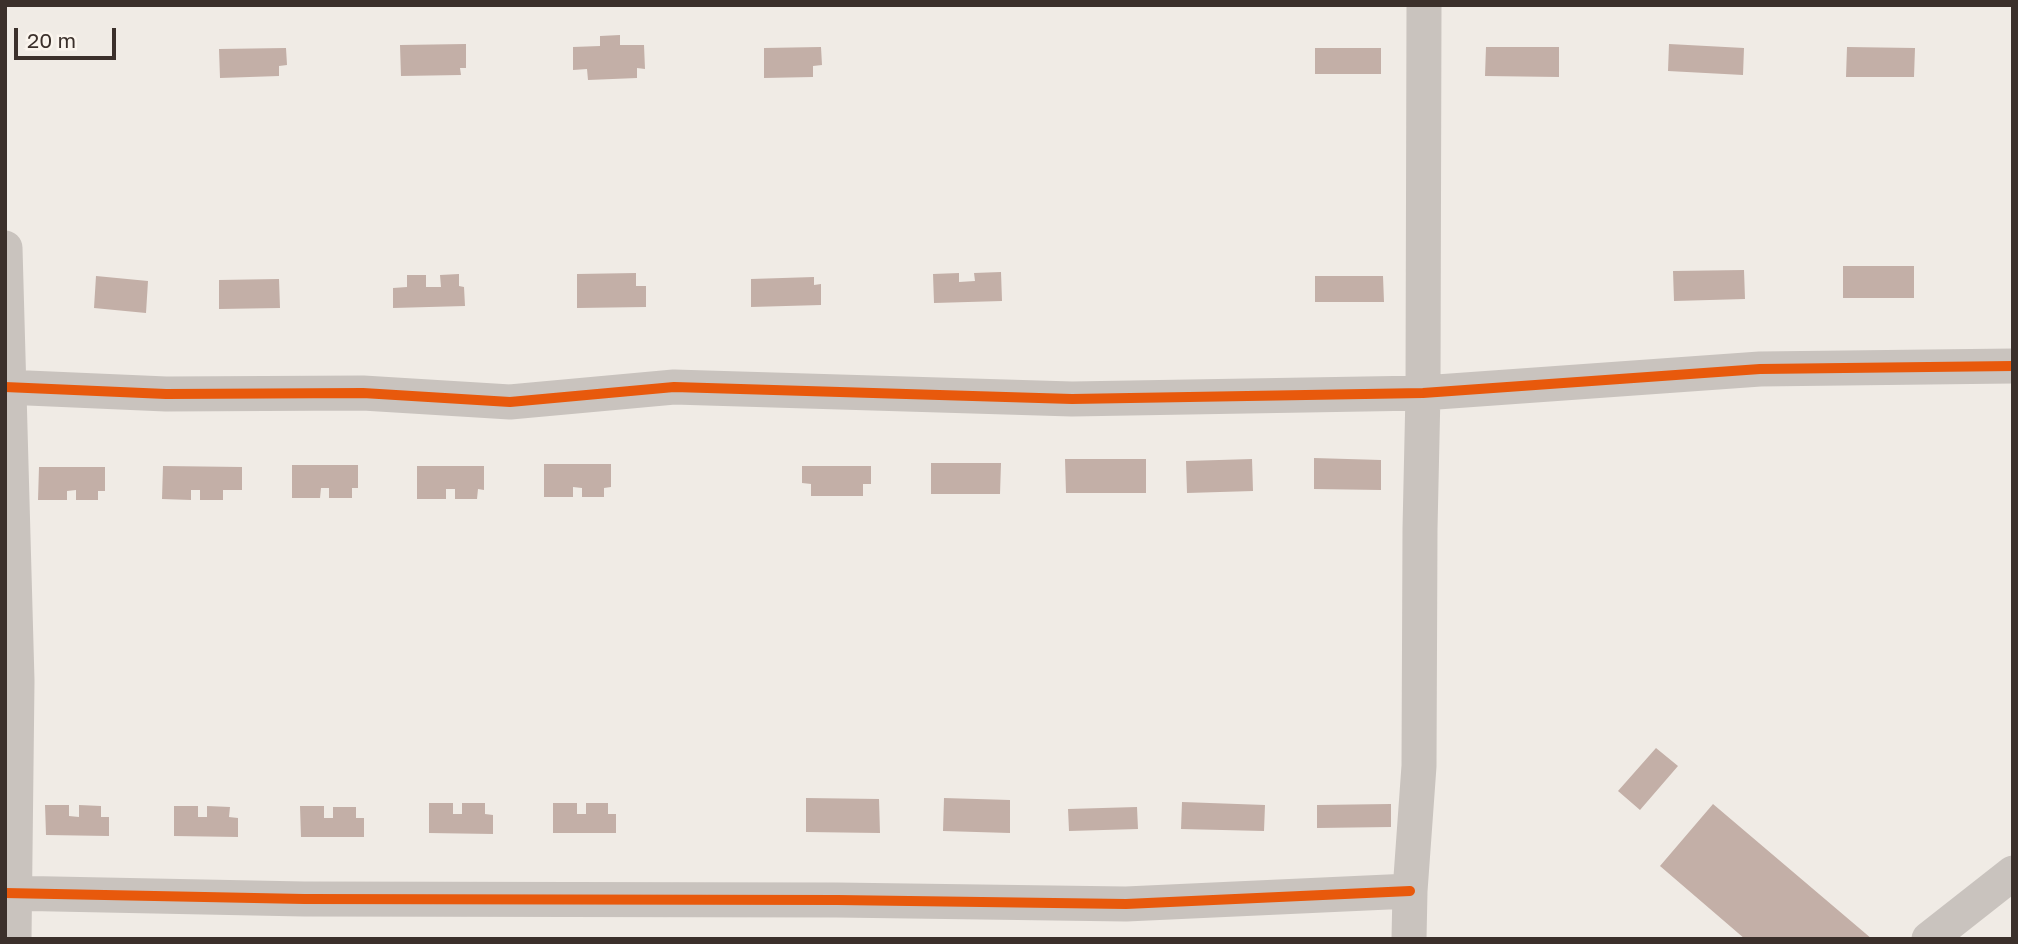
<!DOCTYPE html>
<style>
body{margin:0}
#map{position:relative;width:2018px;height:944px;overflow:hidden;background:#f0ebe5;font-family:"Golos Text",sans-serif}
canvas{display:block}
.frame{position:absolute;inset:0;border:7px solid #3b302b;pointer-events:none}
.scale{position:absolute;left:14px;top:28px;width:102px;height:32px;box-sizing:border-box;border:4px solid #3b302b;border-top:0;padding-left:9px;font-size:21px;line-height:24px;white-space:nowrap;color:#3b302b;-webkit-text-stroke:5px #fbf5ee;paint-order:stroke}
</style>
<div id="map">
<canvas width="2018" height="944"></canvas>
<div class="frame"></div>
<div class="scale">20 m</div>
</div>
<script>
const g = document.querySelector('canvas').getContext('2d');
g.lineJoin = 'round';
function fillPath(path, color) { g.fillStyle = color; g.fill(path, 'evenodd'); }
const shape = rows => new Path2D(rows.map(r => 'M' + r).join(''));
function stroke(path, color, width, dash) { g.strokeStyle = color; g.lineWidth = width; g.lineCap = dash ? 'butt' : 'round'; g.setLineDash(dash || []); g.stroke(path); }
const building = shape([
 [620,35,620,45,644,45,645,69,637,68,637,78,588,80,587,69,573,70,573,47,600,46,600,36],
 [466,44,466,68,460,68,461,75,401,76,400,45],
 [1669,44,1744,48,1743,75,1668,71],
 [821,47,822,65,813,66,813,77,764,78,764,48],
 [1486,47,1559,47,1559,77,1485,76],
 [1847,47,1915,48,1914,77,1846,77],
 [286,48,287,65,279,66,279,76,220,78,219,49],
 [1315,48,1381,48,1381,74,1315,74],
 [1843,266,1914,266,1914,298,1843,298],
 [1744,270,1745,299,1674,301,1673,271],
 [1001,272,1002,301,934,303,933,274,959,273,959,282,975,281,974,273],
 [636,273,636,286,646,286,646,307,577,308,577,274],
 [459,274,459,286,464,287,465,306,393,308,393,288,407,287,407,275,426,275,426,287,441,287,440,275],
 [96,276,148,281,146,313,94,308],
 [1315,276,1383,276,1384,302,1315,302],
 [814,277,814,285,821,284,821,305,751,307,751,279],
 [279,279,280,308,219,309,219,280],
 [1314,458,1381,460,1381,490,1314,489],
 [1065,459,1146,459,1146,493,1066,493],
 [1252,459,1253,491,1187,493,1186,461],
 [931,463,1001,463,1000,494,931,494],
 [544,464,611,464,611,487,604,488,604,497,582,497,582,488,573,487,573,497,544,497],
 [292,465,358,465,358,488,352,488,352,498,329,498,329,488,321,488,320,498,292,498],
 [163,466,242,467,242,490,223,490,223,500,200,500,200,490,191,490,191,500,162,499],
 [417,466,484,466,484,490,478,489,477,499,455,499,455,489,446,489,446,499,417,499],
 [802,466,871,466,871,484,863,484,863,496,811,496,811,484,802,483],
 [39,467,105,467,105,491,98,491,98,500,76,500,76,490,67,491,67,500,38,500],
 [1656,748,1678,766,1640,810,1618,791],
 [806,798,879,799,880,833,806,832],
 [944,798,1010,800,1010,833,943,831],
 [1182,802,1265,805,1264,831,1181,829],
 [429,803,453,803,453,814,462,814,462,803,485,803,485,814,493,815,493,834,429,833],
 [553,803,577,803,577,814,586,814,586,803,608,803,608,814,616,814,616,833,553,833],
 [1391,804,1391,827,1317,828,1317,805],
 [1713,804,1872,939,1745,939,1660,866],
 [45,805,69,805,69,816,79,817,79,805,101,806,101,817,109,817,109,836,46,835],
 [174,806,198,806,198,817,207,817,207,806,230,807,229,817,238,818,238,837,174,836],
 [300,806,324,806,324,818,333,818,333,807,356,807,356,818,364,818,364,837,301,837],
 [1137,807,1138,829,1069,831,1068,809]
]);
const minor = shape([
 [5,248,17,681,14,939],
 [5,387,166,394,363,393,510,402,674,387,1072,399,1423,393,1760,369,2013,366],
 [5,893,304,899,837,900,1126,904,1410,891],
 [1409,939,1410,891,1419,766,1420,529,1423,393,1424,5],
 [1929,939,2013,873]
]);
const cycleway = shape([
 [5,387,166,394,363,393,510,402,674,387,1072,399,1423,393,1760,369,2013,366],
 [5,893,304,899,837,900,1126,904,1410,891]
]);
fillPath(building, '#c3afa7');
stroke(minor, '#c9c3be', 35);
stroke(cycleway, '#e8590c', 10);
</script>
